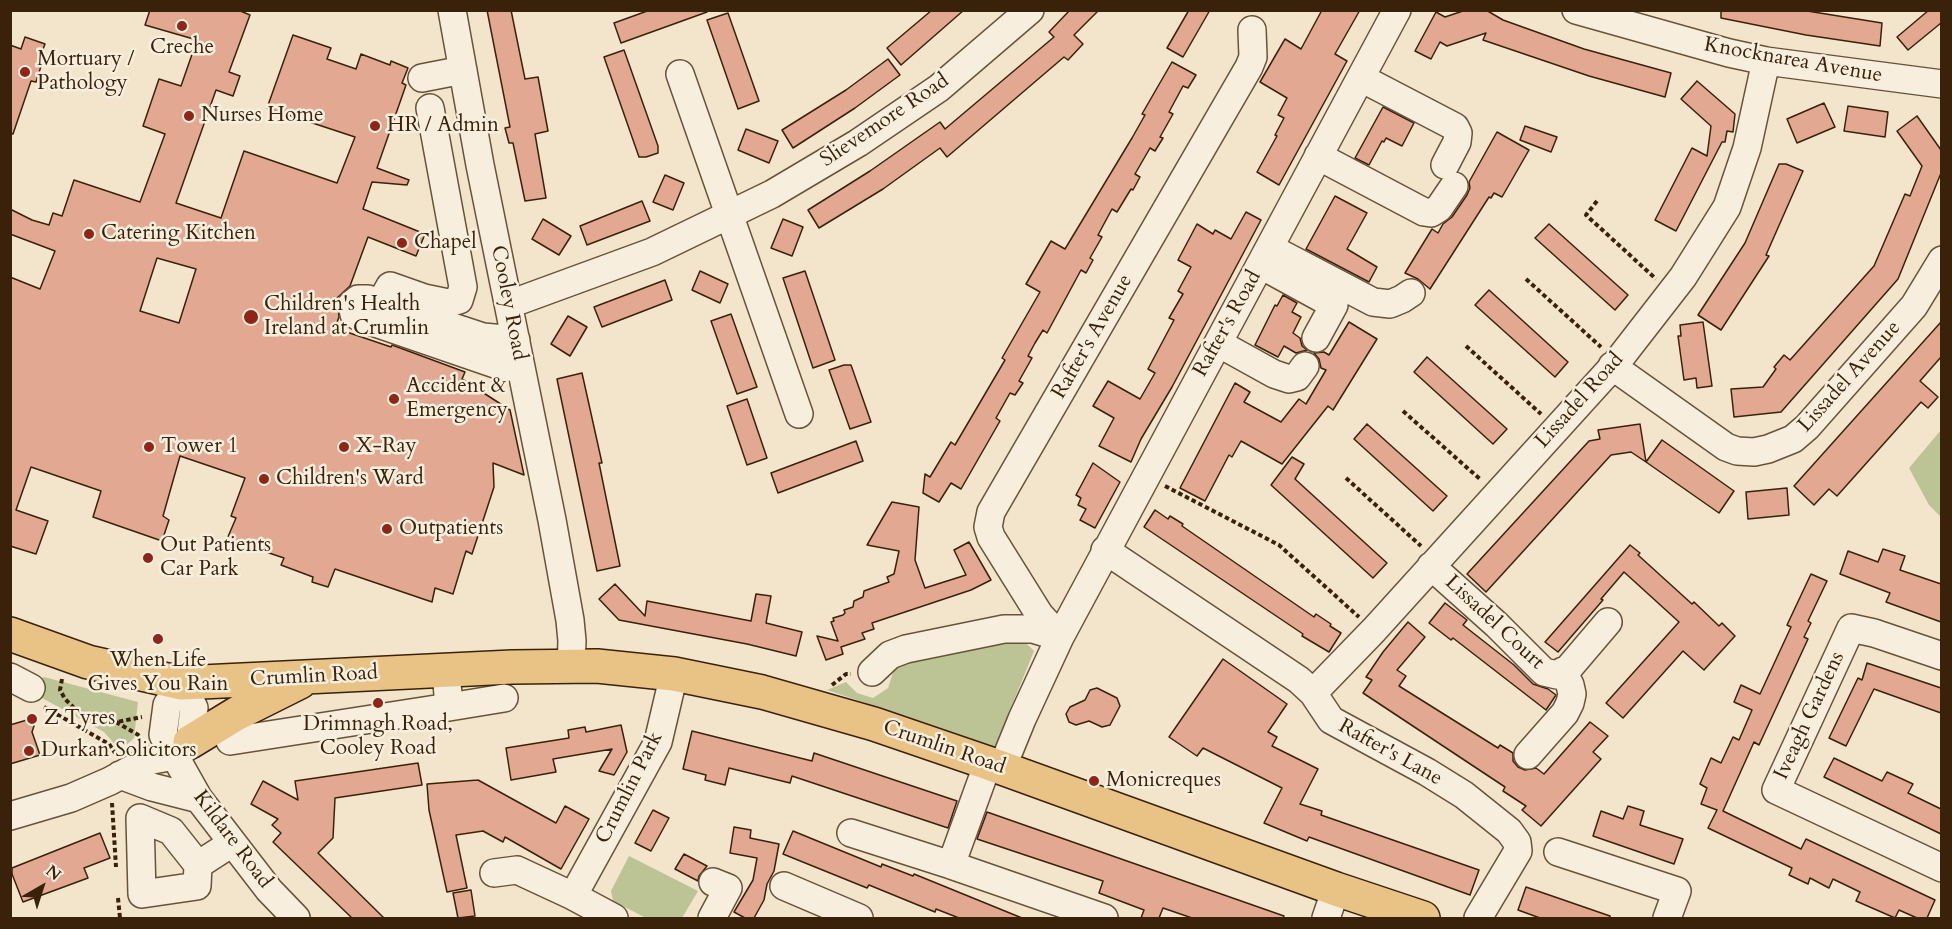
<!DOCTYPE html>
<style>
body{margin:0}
#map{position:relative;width:1952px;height:929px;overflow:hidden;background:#f2e5cb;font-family:Cardo,serif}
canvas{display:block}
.frame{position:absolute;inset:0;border:12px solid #3a220a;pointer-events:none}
.north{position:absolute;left:12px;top:857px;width:60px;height:60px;-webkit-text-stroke:4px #f7eedd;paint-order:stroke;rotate:39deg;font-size:16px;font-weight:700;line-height:24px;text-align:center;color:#3a220a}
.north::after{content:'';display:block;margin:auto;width:21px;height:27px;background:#3a220a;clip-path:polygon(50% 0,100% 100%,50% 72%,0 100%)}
</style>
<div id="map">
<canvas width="1952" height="929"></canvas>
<div class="frame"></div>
<div class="north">N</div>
</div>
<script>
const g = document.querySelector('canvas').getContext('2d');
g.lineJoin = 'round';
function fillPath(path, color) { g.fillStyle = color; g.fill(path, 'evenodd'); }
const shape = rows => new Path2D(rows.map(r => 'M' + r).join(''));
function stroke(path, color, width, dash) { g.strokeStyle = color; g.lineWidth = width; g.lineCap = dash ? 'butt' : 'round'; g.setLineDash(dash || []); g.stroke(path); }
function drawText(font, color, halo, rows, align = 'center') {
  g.font = font + ' Cardo,serif'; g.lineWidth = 5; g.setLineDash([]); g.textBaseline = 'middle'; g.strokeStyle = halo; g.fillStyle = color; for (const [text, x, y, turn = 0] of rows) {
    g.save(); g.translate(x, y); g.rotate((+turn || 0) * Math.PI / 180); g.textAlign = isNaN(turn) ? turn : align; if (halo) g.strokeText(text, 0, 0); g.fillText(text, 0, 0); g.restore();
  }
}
const green = shape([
 [1941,430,1941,517,1929,505,1909,468],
 [1021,638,1034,651,995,747,827,690,846,682,857,693,873,698,888,688,896,663],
 [44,677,138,702,134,738,121,750,119,749,104,732,33,693,40,679],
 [629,856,698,891,682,918,646,918,613,901,611,891]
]);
const building = shape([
 [150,10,238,10,250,15,229,72,240,76,233,96,216,90,176,203,221,218,244,151,337,183,355,137,267,108,293,35,331,48,327,59,356,69,361,54,390,65,391,61,408,68,402,83,406,85,377,168,409,180,407,185,372,182,363,209,425,234,416,256,368,237,350,286,337,298,339,317,335,328,391,347,392,345,465,372,462,379,510,410,524,475,493,463,494,487,472,554,466,551,453,594,435,588,432,602,335,569,328,587,312,582,313,577,281,565,284,558,227,539,236,518,231,516,245,478,180,456,163,516,169,520,162,541,93,517,101,491,31,467,16,510,48,521,36,554,10,546,10,277,40,289,55,251,10,234,10,209,32,220,49,225,53,213,62,216,74,180,140,202,165,134,143,126,159,79,181,86,197,40,145,25,150,10],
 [157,258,196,269,179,323,140,311,157,258],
 [487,10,511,10,525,79,538,77,548,131,535,134,546,198,525,201,513,143,509,143,505,128,510,127,487,10],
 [650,10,707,10,707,12,621,43,614,23,650,10],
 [932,10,964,10,901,65,887,48,932,10],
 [1070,10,1099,10,1074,35,1083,44,1068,60,1064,57,947,157,940,148,883,189,819,228,808,210,870,171,940,122,945,129,1054,37,1049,32,1070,10],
 [1189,10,1210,10,1183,57,1167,48,1189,10],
 [1322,10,1360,10,1335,54,1347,61,1279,185,1257,172,1277,136,1275,135,1284,118,1278,115,1287,98,1260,82,1285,39,1301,49,1322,10],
 [1466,10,1486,10,1503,20,1584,49,1671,73,1665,97,1589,76,1483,40,1486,33,1447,46,1440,42,1431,59,1415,51,1436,12,1445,17,1466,10],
 [1721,10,1801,10,1882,23,1880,46,1806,35,1721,18,1721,10],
 [1929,10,1941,10,1941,23,1908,50,1897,37,1929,10],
 [728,13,759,101,738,109,707,20,728,13],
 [25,37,45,44,38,62,42,63,36,82,31,81,13,134,10,133,10,45,21,49,25,37],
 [624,50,658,146,658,153,646,157,639,157,604,57,624,50],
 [888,59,900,75,855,108,793,148,782,130,846,90,888,59],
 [1172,62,1196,75,1188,88,1183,86,1169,112,1173,114,1160,137,1163,138,1155,151,1150,148,1135,174,1140,177,1133,190,1131,189,1117,212,1112,209,1098,235,1102,237,1090,258,1093,260,1086,273,1081,270,1047,333,1043,330,1035,343,1028,356,1032,358,1019,381,1023,383,1015,395,1010,393,996,418,1000,421,961,489,951,483,939,502,923,493,925,474,930,477,951,442,955,445,1005,360,1002,358,1040,292,1026,284,1051,241,1065,249,1132,138,1145,115,1142,114,1172,62],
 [1697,81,1735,114,1733,132,1727,131,1725,142,1722,142,1676,231,1655,220,1692,148,1707,156,1711,126,1681,99,1697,81],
 [1824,103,1835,127,1797,143,1787,119,1824,103],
 [1848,106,1888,112,1885,137,1844,131,1848,106],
 [1383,107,1414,123,1402,146,1386,138,1384,142,1382,141,1369,165,1355,158,1383,107],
 [1917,116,1941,150,1941,173,1898,279,1781,412,1734,417,1731,389,1763,387,1776,369,1774,367,1784,355,1790,360,1874,266,1905,194,1910,196,1922,166,1897,131,1917,116],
 [1525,126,1557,137,1551,152,1520,140,1525,126],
 [746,129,778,141,769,163,738,150,746,129],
 [1497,132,1529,150,1502,197,1494,193,1491,198,1489,197,1430,289,1418,279,1405,273,1432,229,1438,233,1443,224,1452,217,1467,195,1470,188,1469,182,1497,132],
 [1779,164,1786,164,1803,171,1766,255,1769,256,1721,330,1698,315,1745,243,1779,164],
 [665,175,684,183,673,210,653,202,665,175],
 [1335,196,1367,213,1347,249,1377,267,1369,282,1306,249,1335,196],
 [642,201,650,221,587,245,580,226,642,201],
 [1246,212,1261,220,1172,387,1141,439,1131,462,1099,446,1114,418,1093,406,1108,381,1140,399,1155,373,1148,369,1174,320,1169,318,1183,294,1178,291,1191,267,1178,260,1197,224,1213,234,1215,230,1231,239,1246,212],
 [543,219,571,236,559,255,532,239,543,219],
 [783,219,803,227,792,256,771,248,783,219],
 [1549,224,1628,295,1615,310,1535,238,1549,224],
 [700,271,728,284,720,303,692,290,700,271],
 [805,271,835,360,813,368,783,278,805,271],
 [665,280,672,300,602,327,594,307,665,280],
 [1489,290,1568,362,1555,377,1475,305,1489,290],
 [1283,295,1297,303,1292,312,1301,317,1293,333,1300,338,1302,346,1307,350,1296,353,1284,346,1278,357,1255,345,1275,305,1277,306,1283,295],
 [731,314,757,387,737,394,711,321,731,314],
 [568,316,587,327,570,356,551,344,568,316],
 [1349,322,1377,339,1333,410,1328,406,1282,464,1241,441,1232,457,1229,455,1205,501,1180,488,1235,383,1250,392,1244,402,1281,422,1299,399,1306,404,1326,370,1321,368,1319,359,1314,353,1324,352,1329,355,1349,322],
 [1703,322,1712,386,1697,388,1696,378,1684,380,1678,336,1681,336,1680,325,1703,322],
 [1941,322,1941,357,1920,381,1938,397,1928,408,1921,402,1837,496,1829,489,1814,505,1794,486,1941,322],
 [1427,357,1507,429,1493,444,1414,372,1427,357],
 [844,365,851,365,871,422,850,429,829,370,844,365],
 [582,373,602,463,599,463,620,566,597,571,557,379,582,373],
 [747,399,767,458,747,465,727,406,747,399],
 [1367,424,1447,496,1433,511,1354,439,1367,424],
 [1640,424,1646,462,1631,452,1611,455,1486,592,1467,574,1589,441,1600,439,1598,430,1640,424],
 [1662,440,1734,491,1719,513,1646,462,1662,440],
 [856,441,863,461,778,493,771,473,856,441],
 [1292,457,1304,464,1295,479,1387,563,1373,578,1271,485,1292,457],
 [1093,463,1120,482,1095,528,1080,520,1086,509,1078,505,1081,498,1076,495,1093,463],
 [1787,488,1789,515,1748,519,1746,492,1787,488],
 [892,502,919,507,915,560,925,588,966,575,954,550,969,542,991,580,971,590,872,623,874,629,862,633,865,639,841,647,843,654,826,660,817,636,838,641,831,622,834,621,833,618,843,615,845,613,844,610,853,607,854,601,863,597,864,591,889,582,887,577,894,574,899,551,867,545,892,502],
 [1155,510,1168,519,1170,516,1183,524,1182,526,1314,617,1316,614,1331,624,1330,626,1341,633,1329,652,1302,636,1303,634,1144,527,1155,510],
 [1630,545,1640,553,1638,555,1692,604,1694,602,1719,626,1722,623,1735,636,1704,670,1683,651,1623,718,1606,703,1679,622,1624,572,1601,599,1603,600,1558,652,1545,642,1630,545],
 [1883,549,1905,556,1900,570,1941,584,1941,622,1886,602,1890,593,1840,574,1848,551,1878,562,1883,549],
 [1811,574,1827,581,1808,621,1811,623,1804,637,1808,639,1759,745,1754,742,1723,811,1801,849,1806,839,1935,900,1927,918,1917,918,1899,910,1895,918,1856,901,1860,892,1833,879,1829,888,1810,878,1808,884,1789,875,1792,868,1708,828,1717,810,1701,804,1707,788,1700,784,1711,758,1721,763,1733,737,1739,740,1752,710,1734,702,1741,685,1760,694,1791,627,1787,625,1811,574],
 [615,584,645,616,647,601,751,621,756,594,771,596,766,623,802,632,796,656,747,644,619,620,599,599,615,584],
 [1445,603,1467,620,1463,625,1514,665,1533,684,1548,689,1556,695,1546,710,1453,638,1451,640,1429,623,1445,603],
 [1408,622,1425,637,1397,670,1406,676,1399,686,1498,748,1500,745,1513,753,1513,761,1518,767,1525,770,1536,768,1544,774,1590,722,1608,736,1593,752,1601,759,1541,826,1522,810,1526,806,1503,791,1505,787,1363,693,1372,680,1366,677,1383,652,1408,622],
 [1223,659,1287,704,1268,732,1277,737,1272,746,1318,769,1300,804,1322,811,1321,815,1479,870,1470,895,1309,837,1307,841,1264,823,1282,788,1203,748,1197,756,1169,737,1223,659],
 [1867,663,1941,688,1941,713,1874,689,1846,746,1829,738,1858,678,1862,680,1867,663],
 [1097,688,1117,698,1120,706,1110,725,1102,727,1089,721,1076,725,1069,722,1066,714,1070,707,1085,700,1090,690,1097,688],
 [37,717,32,732,40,755,10,764,10,725,37,717],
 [621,725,627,752,614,775,599,771,612,749,553,759,556,772,511,780,506,748,569,738,568,730,585,727,586,732,621,725],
 [692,731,812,761,814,753,957,801,948,828,792,776,790,783,729,768,725,785,705,780,706,775,683,769,692,731],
 [1834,758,1882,781,1887,772,1913,784,1908,793,1941,809,1941,834,1824,777,1834,758],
 [418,763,422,785,335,798,333,838,318,853,384,918,352,918,273,842,281,833,272,825,278,819,251,804,263,781,298,800,295,781,418,763],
 [478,780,556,823,565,806,589,819,561,869,505,837,503,842,483,831,456,835,467,888,447,892,429,810,427,784,478,780],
 [1628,806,1644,811,1640,825,1683,839,1674,864,1593,836,1601,811,1623,819,1628,806],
 [653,810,669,818,651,851,635,843,653,810],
 [987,812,1284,916,1283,918,1192,918,1163,908,1159,918,1141,918,1144,910,1099,893,1103,881,977,839,987,812],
 [734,827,751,830,750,838,779,844,774,871,767,884,764,900,754,918,745,918,734,912,753,880,757,858,730,853,734,827],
 [793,831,881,867,882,864,913,876,914,874,1022,918,959,918,936,909,935,912,869,885,867,888,783,854,793,831],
 [100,833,110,858,84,868,88,878,23,902,12,874,12,868,100,833],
 [684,854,707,866,699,876,698,881,675,869,684,854],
 [1526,887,1610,916,1610,918,1540,918,1518,910,1526,887],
 [471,890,475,916,458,918,453,893,471,890]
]);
const path = shape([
 [1597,201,1586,215,1656,279],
 [1526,279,1601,347],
 [1466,346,1541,414],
 [1403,411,1481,480],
 [1346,478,1421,546],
 [1165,486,1279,545,1359,617],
 [62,679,60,690,65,699,73,707,93,719,112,723,142,717],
 [832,685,846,674,851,674],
 [44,707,109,744,115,753],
 [116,722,140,736],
 [112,803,116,867],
 [118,898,120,918]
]);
const minor = shape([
 [452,10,480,165,552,520,570,620,572,641,571,666],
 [1576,10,1729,53,1766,61,1942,84],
 [680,74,799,414],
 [422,78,463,70],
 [1361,78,1455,127,1458,133,1457,142,1445,165],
 [1318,156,1424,212,1431,213,1439,208,1454,186],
 [1270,248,1373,302,1390,304,1402,299,1411,293],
 [1261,265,1334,305,1316,338],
 [508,303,521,300,652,252,772,194,858,143,939,88,1030,10],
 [380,304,390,286,424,298,448,303,459,300,463,287,430,108],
 [516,340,483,337,368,299,358,299,352,304,354,314,361,318,498,365,521,369],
 [1218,343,1274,374,1289,379,1297,377,1305,366],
 [1612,366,1726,447,1737,451,1754,452,1768,449,1793,439,1807,427,1914,306,1942,260],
 [1105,550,1299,680,1313,693,1331,720,1427,772,1464,795,1509,831,1517,842,1518,851,1478,918],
 [1431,566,1497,625,1544,672,1557,675,1568,669,1608,622],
 [1060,637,1039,614,991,537,988,527,991,512,1249,67,1253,57,1252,30],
 [1942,656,1874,633,1851,628,1776,790,1942,868],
 [872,672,890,655,906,649,1004,629,1033,629,1060,637],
 [10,677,31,688],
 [181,683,167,705,163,735,199,799,269,890,296,918],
 [1313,693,1374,630,1617,362,1683,277,1727,207,1747,148,1766,61],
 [449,707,504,698],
 [230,741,449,707,446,671],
 [1528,755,1565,713,1570,703,1572,694,1570,685,1563,671],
 [1002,768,1022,719,1060,637,1397,10],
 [120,775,152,787,199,799],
 [10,816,71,798,110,781,147,761,175,756,187,747,190,742,194,708,181,683],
 [851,833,951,865,1104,918],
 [1558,852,1677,891,1667,918],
 [198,865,171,831,140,818,142,894,197,886,198,865,232,843],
 [951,865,988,763],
 [494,873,517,870,573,896,658,742,674,674],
 [784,886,859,918],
 [573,896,614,918],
 [712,918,728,888,713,882],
 [1326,918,1336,889]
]);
const major = shape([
 [10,634,88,662,181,683,512,667,597,666,674,674,762,692,874,724,988,763,1336,889,1423,918],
 [190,742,236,714,300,682]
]);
const markers = [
 [182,26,6,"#8f2418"],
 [25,72,6,"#8f2418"],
 [189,116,6,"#8f2418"],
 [375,126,6,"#8f2418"],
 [89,234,6,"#8f2418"],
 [402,243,6,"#8f2418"],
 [251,317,8,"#8f2418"],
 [394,399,6,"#8f2418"],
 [149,447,6,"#8f2418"],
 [344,447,6,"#8f2418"],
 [264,479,6,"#8f2418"],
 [387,529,6,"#8f2418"],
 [148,558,6,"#8f2418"],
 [158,639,6,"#8f2418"],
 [378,703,6,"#8f2418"],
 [32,719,6,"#8f2418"],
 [29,751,6,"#8f2418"],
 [1094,781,6,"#8f2418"]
];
const poiNames = [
 ["Creche",182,48,"center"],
 ["Mortuary /",37,60],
 ["Pathology",37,84],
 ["Nurses Home",201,116],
 ["HR / Admin",387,126],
 ["Catering Kitchen",101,234],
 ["Chapel",414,243],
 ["Children's Health",264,305],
 ["Ireland at Crumlin",264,329],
 ["Accident &",406,387],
 ["Emergency",406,411],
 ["Tower 1",161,447],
 ["X-Ray",356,447],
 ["Children's Ward",276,479],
 ["Outpatients",399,529],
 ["Out Patients",160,546],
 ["Car Park",160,570],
 ["When Life",158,661,"center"],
 ["Gives You Rain",158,685,"center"],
 ["Z Tyres",44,719],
 ["Drimnagh Road,",378,725,"center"],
 ["Cooley Road",378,749,"center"],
 ["Durkan Solicitors",41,751],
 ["Monicreques",1106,781]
];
const streetNames = [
 ["Knocknarea Avenue",1793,61,10],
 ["Slievemore Road",885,121,-34],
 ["Cooley Road",508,303,79],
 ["Rafter's Road",1228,324,-61],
 ["Rafter's Avenue",1093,337,-60],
 ["Lissadel Avenue",1850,377,-48],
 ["Lissadel Road",1580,401,-48],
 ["Lissadel Court",1494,623,43],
 ["Crumlin Road",314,677,-3],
 ["Iveagh Gardens",1810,716,-65],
 ["Crumlin Road",944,748,19],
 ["Rafter's Lane",1390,753,29],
 ["Crumlin Park",630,788,-63],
 ["Kildare Road",232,840,53]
];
fillPath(green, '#bcc496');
fillPath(building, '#e3a892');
stroke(building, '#3a220a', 1.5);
stroke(minor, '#68533a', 30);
stroke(major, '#3a220a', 36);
stroke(path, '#3a220a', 4, [4.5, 3]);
stroke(minor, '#f7eedd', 27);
stroke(major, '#e9c286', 33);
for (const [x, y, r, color] of markers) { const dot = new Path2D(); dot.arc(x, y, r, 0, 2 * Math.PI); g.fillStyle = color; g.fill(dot); stroke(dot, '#f7eedd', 2); }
drawText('21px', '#3a220a', '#f7eedd', poiNames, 'left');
drawText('21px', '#3a220a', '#f7eedd', streetNames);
</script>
